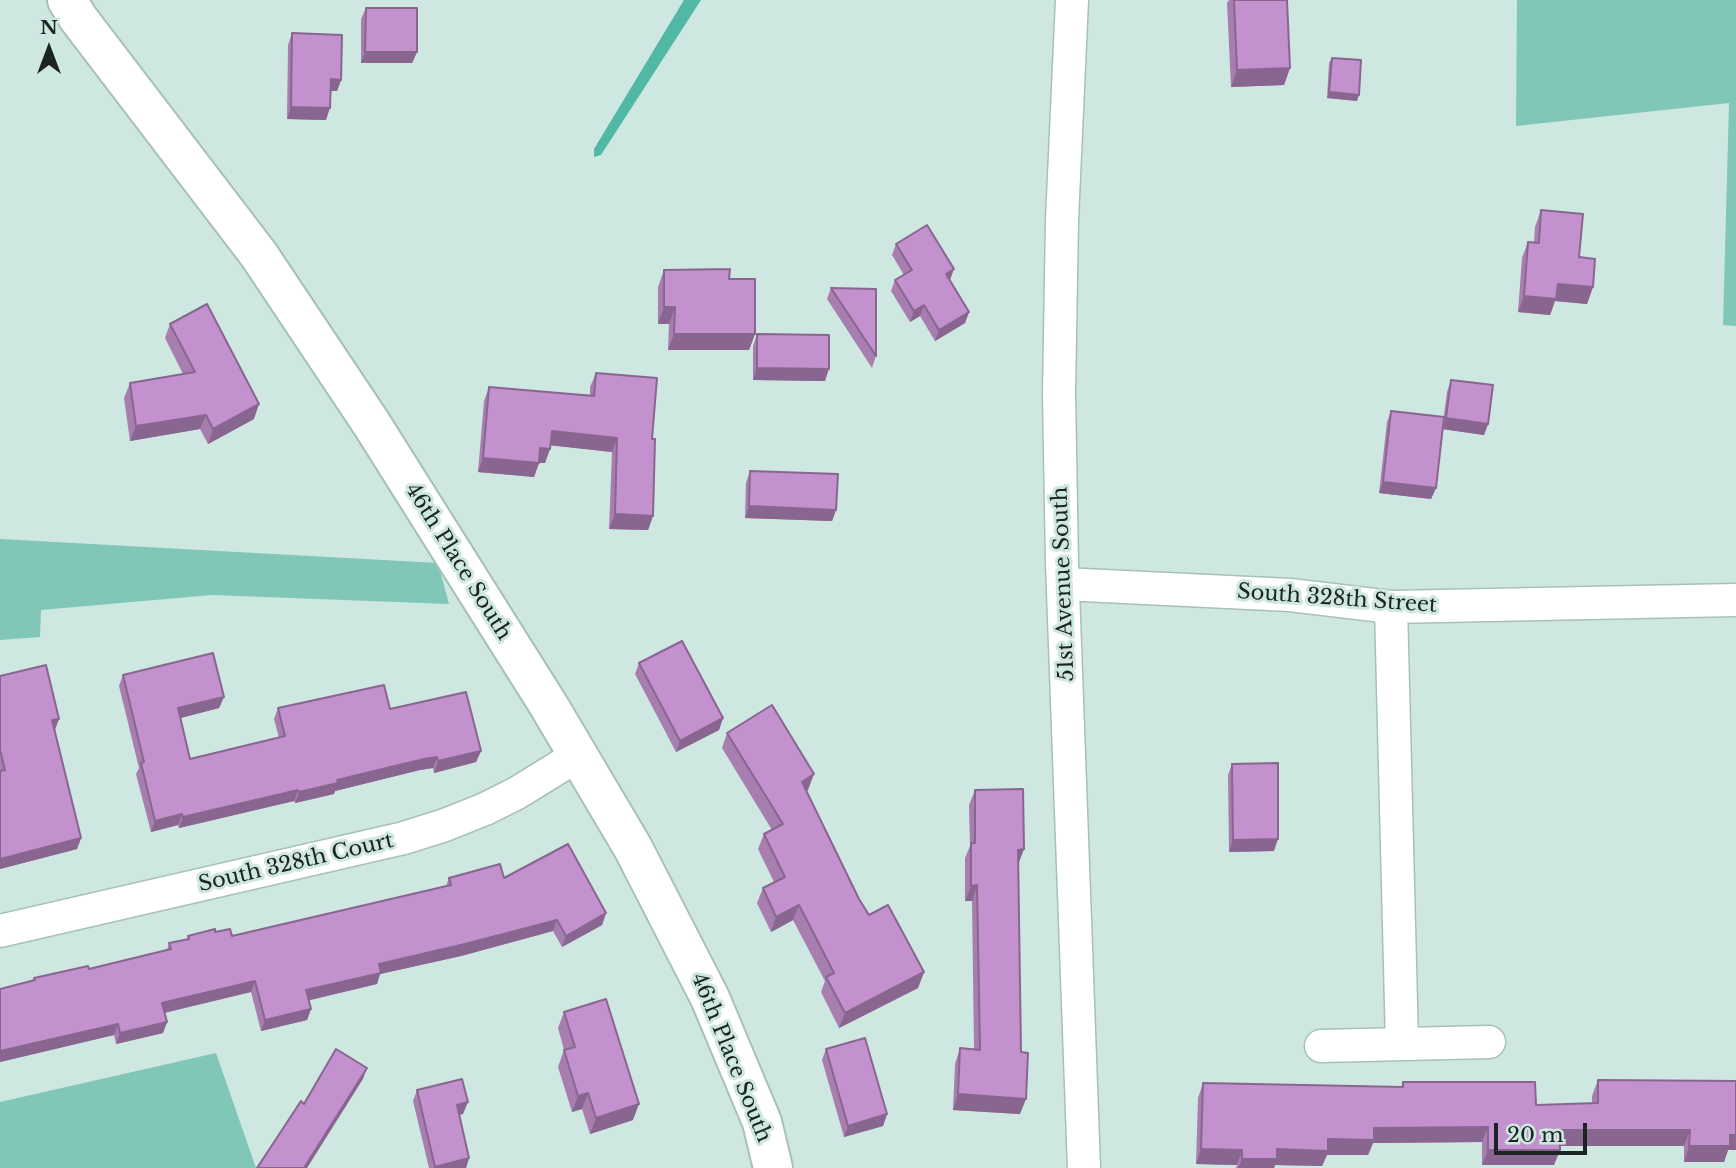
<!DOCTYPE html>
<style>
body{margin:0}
#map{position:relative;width:1736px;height:1168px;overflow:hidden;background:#cee7e1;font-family:"Libre Baskerville",serif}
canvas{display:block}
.north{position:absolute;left:14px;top:14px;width:70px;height:70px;-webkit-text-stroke:5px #cee7e1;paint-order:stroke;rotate:0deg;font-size:19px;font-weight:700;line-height:28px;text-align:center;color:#1b2422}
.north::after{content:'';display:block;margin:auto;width:24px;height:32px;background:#1b2422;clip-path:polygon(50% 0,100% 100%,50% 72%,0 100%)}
.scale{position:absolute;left:1494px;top:1123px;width:93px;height:32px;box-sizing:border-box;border:4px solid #1b2422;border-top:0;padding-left:9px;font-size:21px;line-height:24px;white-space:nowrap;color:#1b2422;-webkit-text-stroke:5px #cee7e1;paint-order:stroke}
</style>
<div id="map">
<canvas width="1736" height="1168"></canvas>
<div class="north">N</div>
<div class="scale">20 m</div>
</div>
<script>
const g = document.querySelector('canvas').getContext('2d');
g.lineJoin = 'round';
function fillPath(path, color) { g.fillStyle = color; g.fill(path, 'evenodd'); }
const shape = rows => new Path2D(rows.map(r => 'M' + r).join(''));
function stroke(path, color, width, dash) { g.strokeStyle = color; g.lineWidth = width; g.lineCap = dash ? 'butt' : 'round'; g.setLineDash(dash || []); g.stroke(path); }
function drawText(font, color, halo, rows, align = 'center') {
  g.font = font + ' "Libre Baskerville",serif'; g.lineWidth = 6; g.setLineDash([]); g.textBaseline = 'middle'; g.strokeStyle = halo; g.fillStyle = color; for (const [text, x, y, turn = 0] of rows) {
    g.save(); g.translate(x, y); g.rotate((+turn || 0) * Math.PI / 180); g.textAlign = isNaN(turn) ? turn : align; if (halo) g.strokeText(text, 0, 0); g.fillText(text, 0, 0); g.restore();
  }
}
const green = shape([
 [1517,0,1736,0,1736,326,1723,325,1729,103,1516,126],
 [0,539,438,563,449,604,212,595,41,610,40,637,0,640],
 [216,1053,256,1168,0,1168,0,1102]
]);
const water = shape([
 [684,0,701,0,601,155,594,157,594,149]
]);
const minor = shape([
 [1072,0,1062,220,1059,393,1062,563,1084,1168],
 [1063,584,1290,595,1391,607,1736,600],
 [1391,607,1402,1044],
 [0,931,404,838,445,825,485,809,517,793,577,756],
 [1321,1046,1489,1042]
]);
const tertiary = shape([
 [67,0,78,18,259,255,371,423,549,706,633,848,710,998,762,1122,773,1168]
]);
const wall = shape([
 [1229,0,1287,0,1290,68,1284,85,1231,87,1227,3],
 [366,8,417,52,412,63,361,63,361,19],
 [292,33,341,80,337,91,330,91,326,120,287,119,288,45],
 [1332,58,1357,101,1327,98,1329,63],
 [1541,210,1579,257,1593,287,1587,304,1555,301,1550,315,1518,312,1522,258,1528,242,1534,242,1535,227],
 [896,244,950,281,969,312,965,323,935,341,920,316,910,322,891,291,895,280,904,275,892,255],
 [664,270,729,279,755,334,749,350,668,350,669,324,658,324,658,287],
 [831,288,876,356,872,368,827,299],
 [170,324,254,419,208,444,200,429,130,441,124,398,130,383,183,374,165,338],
 [757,334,825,381,753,380,753,346],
 [596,373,652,439,653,516,648,530,609,529,612,452,551,445,545,463,539,463,534,477,478,472,484,401,489,387,590,395,590,387],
 [1451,380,1488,424,1484,435,1442,429,1436,488,1431,499,1379,493,1387,422,1391,411,1443,422,1447,392],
 [750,471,836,510,832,521,745,518,746,483],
 [639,663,723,718,719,730,676,752,635,674],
 [123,675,224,697,219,708,180,718,190,759,279,738,274,719,278,708,390,709,481,751,476,762,434,773,433,768,420,770,335,791,334,794,295,803,294,801,179,828,178,825,151,832,136,774,139,768,119,686],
 [0,676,55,730,81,838,77,849,0,869],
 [727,733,808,790,806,791,859,899,869,915,924,972,918,988,839,1028,821,992,825,981,793,920,771,932,757,903,763,888,774,882,758,849,764,834,772,830,722,748],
 [1232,764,1274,851,1229,852,1228,775],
 [975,790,1024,849,1018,864,1020,1114,953,1110,955,1064,960,1048,974,1049,972,901,965,901,965,858,970,846,969,805],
 [449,878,504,878,606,913,602,925,562,947,553,931,461,956,380,974,377,984,309,1000,311,1009,307,1020,261,1031,251,992,165,1013,167,1022,163,1033,116,1044,114,1035,0,1062,0,989,33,980,34,978,89,969,167,950,169,943,187,939,188,936,215,932,232,936,446,886],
 [564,1012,633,1120,590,1134,582,1109,572,1112,558,1067,564,1050,558,1028],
 [826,1049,887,1114,883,1126,844,1137,822,1060],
 [1598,1080,1736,1150,1728,1150,1724,1162,1684,1162,1684,1146,1560,1146,1560,1150,1554,1165,1482,1165,1482,1142,1373,1143,1368,1155,1327,1155,1322,1166,1275,1165,1274,1168,1236,1168,1237,1165,1196,1164,1198,1098,1203,1083,1401,1087,1403,1082,1536,1105,1592,1103,1592,1096],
 [417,1090,463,1114,459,1115,469,1158,466,1168,429,1168,413,1101]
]);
const shadedWall = shape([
 [365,52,417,52,412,63,361,63],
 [1290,68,1284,85,1231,87,1237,70],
 [331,79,341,80,337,91,327,91],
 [1329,92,1359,95,1357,101,1327,98],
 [291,107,330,108,326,120,287,119],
 [954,269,950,280,946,274],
 [1558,284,1593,287,1587,304,1555,301,1550,315,1518,312,1524,296],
 [924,305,920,316,910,322,914,311],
 [664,307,675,307,669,324,658,324],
 [969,312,965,323,935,341,939,330],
 [674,334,755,334,749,350,668,350],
 [757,368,829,369,825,381,753,380],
 [259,404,254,419,208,444,213,429],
 [206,415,200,429,130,441,136,426],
 [1446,418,1488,424,1484,435,1442,429],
 [552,431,617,438,612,452,547,445],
 [540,448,550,449,545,463,535,462],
 [483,458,539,463,534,477,478,472],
 [1383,482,1436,488,1431,499,1379,493],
 [749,506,836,510,832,521,745,518],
 [615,514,653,516,648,530,609,529],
 [224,697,219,708,173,720,178,708],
 [723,718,719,730,676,752,680,741],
 [59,719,55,730,52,720],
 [481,751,476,762,434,773,438,761],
 [437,757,433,768,420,770,335,791,334,794,295,803,299,792,337,780,424,759],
 [814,774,808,790,796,797,802,782],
 [298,790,294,801,179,828,183,817],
 [182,814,178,825,151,832,155,821],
 [81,838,77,849,0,869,0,859],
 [1278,839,1274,851,1229,852,1233,840],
 [1024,849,1018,865,1018,850],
 [977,885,972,901,965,901,971,886],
 [799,905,793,920,771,932,776,917],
 [606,913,602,925,562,947,566,936],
 [557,920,553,931,461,956,380,974,377,984,302,1002,306,990,379,964],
 [924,972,918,988,839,1028,845,1013],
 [255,981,251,992,158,1014,162,1003],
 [311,1009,307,1020,261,1031,265,1020],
 [167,1022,163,1033,116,1044,120,1033],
 [118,1024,114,1035,0,1062,0,1051],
 [367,1068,363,1079,307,1168,304,1168],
 [588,1093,582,1109,572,1112,578,1096],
 [958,1094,1026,1099,1020,1114,953,1110],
 [468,1102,463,1114,453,1116,457,1105],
 [639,1104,633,1120,590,1134,596,1118],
 [887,1114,883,1126,844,1137,848,1126],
 [1488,1127,1482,1142,1373,1143,1368,1155,1327,1155,1322,1166,1275,1165,1274,1168,1238,1168,1242,1159,1277,1149,1374,1128],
 [1560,1130,1690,1130,1684,1146,1554,1146],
 [1730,1135,1736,1135,1736,1150,1728,1150,1724,1162,1684,1162,1689,1146],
 [1201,1149,1242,1150,1237,1165,1196,1164],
 [1488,1150,1560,1150,1554,1165,1482,1165],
 [469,1158,466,1168,435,1168,435,1167]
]);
const building = shape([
 [1234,0,1287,0,1290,68,1237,70,1234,0],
 [366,8,417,8,417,52,365,52,366,8],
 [292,33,342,35,341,80,331,79,330,108,291,107,292,33],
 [1332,58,1361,60,1359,95,1329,92,1332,58],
 [1541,210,1583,214,1579,257,1595,259,1593,287,1558,284,1556,299,1524,296,1528,242,1539,243,1541,210],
 [927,225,954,269,946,274,969,312,939,330,924,305,914,311,895,280,912,270,896,244,927,225],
 [730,269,729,279,755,279,755,334,674,334,675,307,664,307,664,270,730,269],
 [831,288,876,289,876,356,831,288],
 [207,304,259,404,213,429,206,415,136,426,130,383,195,372,170,324,207,304],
 [757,334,829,335,829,369,757,368,757,334],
 [596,373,657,378,652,439,655,439,653,516,615,514,617,438,552,431,550,449,540,448,539,463,483,458,489,387,594,396,596,373],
 [1451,380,1493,385,1488,424,1446,418,1451,380],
 [1391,411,1444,417,1436,488,1383,482,1391,411],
 [750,471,838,474,836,510,749,506,750,471],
 [682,641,723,718,680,741,639,663,682,641],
 [213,653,224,697,178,708,190,759,285,736,278,708,384,685,390,709,466,692,481,751,438,761,437,757,424,759,337,780,338,783,299,792,298,790,183,817,182,814,155,821,141,763,144,762,123,675,213,653],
 [46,665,59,719,52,720,81,838,0,859,0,771,5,770,0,750,0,676,46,665],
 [772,705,814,774,802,782,859,899,869,915,888,905,924,972,845,1013,826,977,834,973,799,905,776,917,763,888,785,877,764,834,783,824,727,733,772,705],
 [1278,763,1278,839,1233,840,1232,764,1278,763],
 [1023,789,1024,849,1018,850,1021,1052,1028,1053,1026,1099,958,1094,960,1048,980,1050,977,885,971,886,971,843,975,843,975,790,1023,789],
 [568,844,606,913,566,936,557,920,465,944,379,964,381,973,306,990,311,1009,265,1020,255,981,162,1003,167,1022,120,1033,118,1024,0,1051,0,989,35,980,34,978,88,966,89,969,171,949,169,943,189,939,188,936,215,929,215,932,230,929,232,936,451,885,449,878,500,864,504,878,568,844],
 [606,999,639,1104,596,1118,588,1093,578,1096,564,1050,575,1047,564,1012,606,999],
 [865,1038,887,1114,848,1126,826,1049,865,1038],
 [336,1049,367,1068,304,1168,257,1168,301,1101,304,1104,336,1049],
 [462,1079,468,1102,457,1105,469,1158,435,1167,417,1090,462,1079],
 [1598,1080,1736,1081,1736,1135,1730,1135,1730,1146,1689,1146,1690,1130,1560,1130,1560,1150,1488,1150,1488,1127,1374,1128,1374,1140,1328,1139,1328,1151,1277,1149,1277,1159,1242,1159,1242,1150,1201,1149,1203,1083,1403,1087,1403,1082,1535,1082,1536,1105,1598,1103,1598,1080]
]);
const streetNames = [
 ["46th Place South",458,562,58],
 ["51st Avenue South",1064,584,-92],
 ["South 328th Street",1337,599,4],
 ["South 328th Court",296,863,-13],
 ["46th Place South",731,1058,68]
];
fillPath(green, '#80c7b8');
fillPath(water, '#50b8a5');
stroke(minor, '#a8c0ba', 35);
stroke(tertiary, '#a8c0ba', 42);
stroke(minor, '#fff', 32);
stroke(tertiary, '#fff', 38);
fillPath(wall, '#a87db0');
fillPath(shadedWall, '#886690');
fillPath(building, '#c391cd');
stroke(building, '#886690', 2);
drawText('21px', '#1b2422', '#cee7e1', streetNames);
</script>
